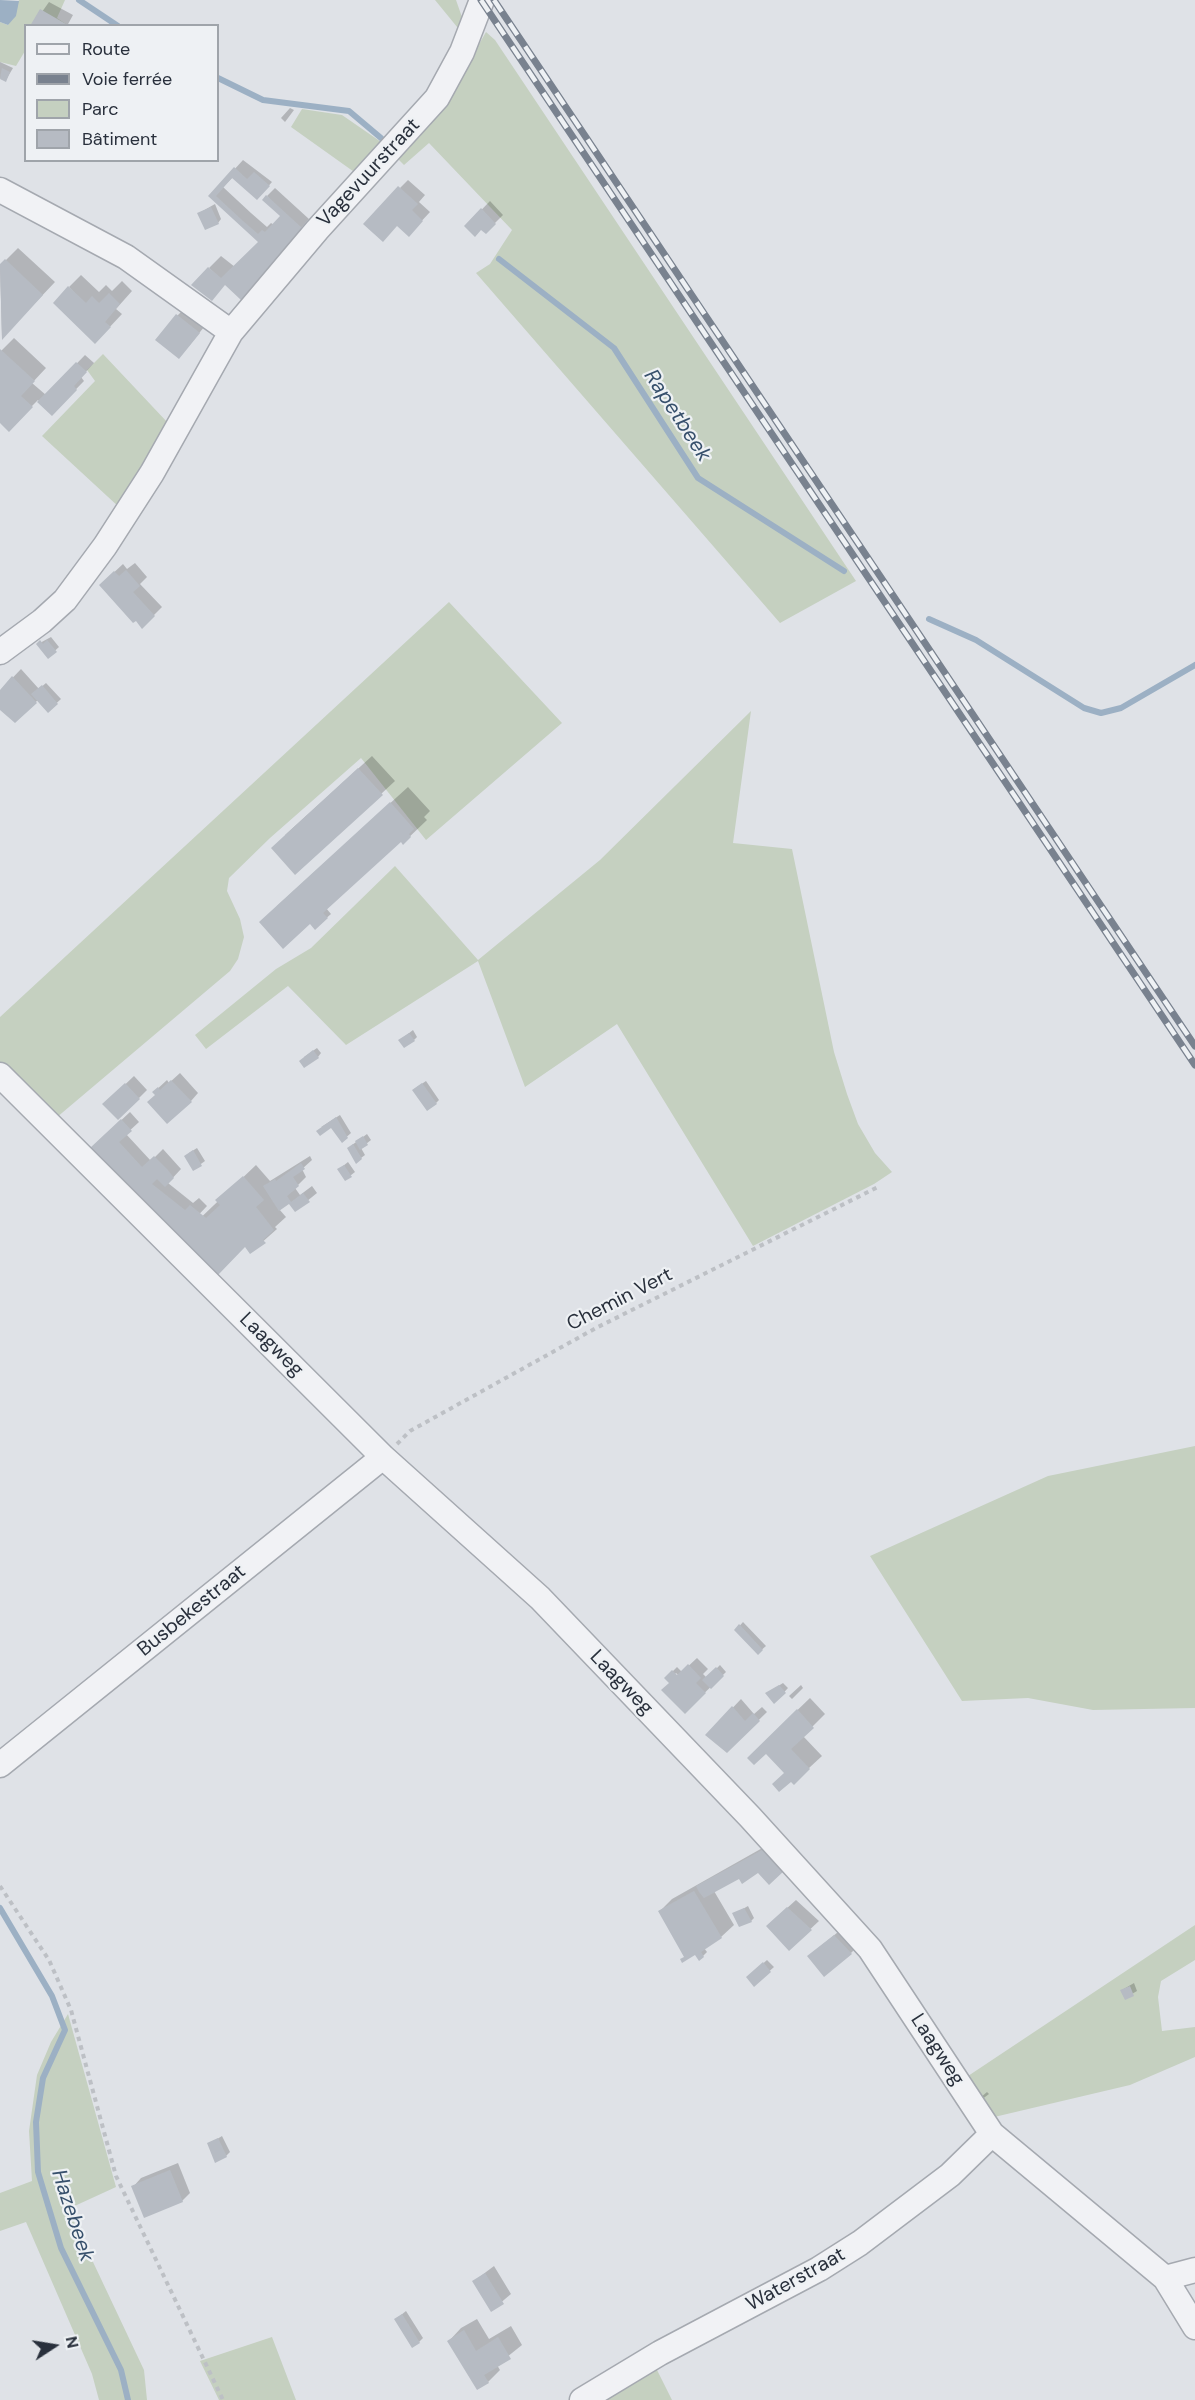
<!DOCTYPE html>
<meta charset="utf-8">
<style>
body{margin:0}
#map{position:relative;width:1195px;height:2400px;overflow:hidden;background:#dfe2e7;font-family:"DM Sans",sans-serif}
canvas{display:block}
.legend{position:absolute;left:24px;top:24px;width:195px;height:138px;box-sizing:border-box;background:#eef1f4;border:2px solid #9fa4aa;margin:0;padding:8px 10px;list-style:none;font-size:18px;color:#29303c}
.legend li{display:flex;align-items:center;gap:12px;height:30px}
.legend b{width:30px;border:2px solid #9fa4aa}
.north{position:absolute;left:24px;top:2316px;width:60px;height:60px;-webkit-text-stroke:4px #eef1f4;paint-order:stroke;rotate:78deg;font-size:16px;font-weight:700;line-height:24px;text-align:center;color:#29303c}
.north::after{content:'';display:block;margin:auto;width:21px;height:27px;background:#29303c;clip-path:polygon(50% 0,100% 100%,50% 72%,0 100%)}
</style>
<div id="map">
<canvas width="1195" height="2400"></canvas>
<ul class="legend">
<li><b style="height:8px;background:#f1f2f5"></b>Route</li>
<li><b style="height:8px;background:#79828f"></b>Voie ferrée</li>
<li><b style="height:16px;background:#c5d0c0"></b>Parc</li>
<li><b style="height:16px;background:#b6bbc3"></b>Bâtiment</li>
</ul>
<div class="north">N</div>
</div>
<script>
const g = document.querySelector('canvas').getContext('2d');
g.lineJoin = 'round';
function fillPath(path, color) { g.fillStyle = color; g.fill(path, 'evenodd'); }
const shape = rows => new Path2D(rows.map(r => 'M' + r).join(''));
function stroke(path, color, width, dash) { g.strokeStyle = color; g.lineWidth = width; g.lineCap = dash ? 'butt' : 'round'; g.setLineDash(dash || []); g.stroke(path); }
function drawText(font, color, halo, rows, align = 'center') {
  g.font = font + ' "DM Sans",sans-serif'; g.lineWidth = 4.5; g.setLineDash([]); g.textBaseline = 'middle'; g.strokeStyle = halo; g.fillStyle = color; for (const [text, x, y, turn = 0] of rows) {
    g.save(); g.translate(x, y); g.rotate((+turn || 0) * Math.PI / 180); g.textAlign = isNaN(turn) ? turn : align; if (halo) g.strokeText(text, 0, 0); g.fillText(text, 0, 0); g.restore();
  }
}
const green = shape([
 [19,0,65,0,57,18,66,24,26,26,25,51,16,66,0,62,0,22,8,25],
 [435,0,456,0,463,20,462,33],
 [486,32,495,40,856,581,780,623,476,273,490,264,512,230,429,143,404,165,396,157,462,74],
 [302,109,342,115,384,144,357,174,291,127],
 [103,354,168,423,120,508,42,436,95,381,87,370],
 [449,602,562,723,426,840,361,758,270,838,229,878,227,891,240,919,244,937,238,959,230,971,56,1118,0,1063,0,1017],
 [751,711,733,843,792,849,834,1052,847,1094,858,1124,875,1153,892,1172,874,1184,753,1246,617,1024,525,1087,478,961,346,1045,288,986,206,1049,195,1035,276,969,311,948,395,866,478,960,600,860],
 [1195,1446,1195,1708,1093,1710,1028,1698,962,1701,870,1556,1048,1476],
 [1195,1925,1195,1960,1161,1981,1158,1997,1162,2031,1195,2027,1195,2057,1130,2085,990,2118,965,2078],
 [68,2014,116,2187,68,2209,144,2370,147,2400,99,2400,92,2374,26,2222,0,2231,0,2193,32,2181,29,2131,37,2075,51,2042],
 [272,2337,296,2400,219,2400,200,2361],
 [655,2366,672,2400,593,2400]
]);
const water = shape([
 [0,0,19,1,16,16,8,25,0,22]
]);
const shadow = shape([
 [49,2,73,15,67,26,32,26],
 [0,62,13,68,6,80,0,78],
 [290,108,294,110,285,122,281,118],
 [243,160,272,182,265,190,233,177,223,187,251,213,267,227,271,223,274,225,282,216,267,196,275,188,309,219,287,244,289,247,241,298,209,268,221,256,235,267,260,242,210,196],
 [408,180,425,195,419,202,430,212,417,226,400,188],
 [490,201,503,215,486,232,481,228,466,226],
 [215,204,221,219,218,223,199,213],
 [18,248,55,282,2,338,0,266],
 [81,275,99,292,106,285,112,291,122,281,132,291,116,309,122,314,107,330,69,287],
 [183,310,204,327,189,346,175,318],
 [14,338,46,368,32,383,46,395,85,355,94,363,81,377,84,381,52,414,38,400,9,429,0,420,0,352],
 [135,563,147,577,140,584,162,607,142,627,109,577,123,564,127,569],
 [51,637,59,647,48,657,38,644],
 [21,669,39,689,46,683,61,699,48,711,38,700,15,721,0,707,0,691],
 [372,756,395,781,296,873,285,835],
 [408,787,430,811,424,817,427,820,403,843,401,840,326,908,331,914,315,928,310,922,277,906],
 [413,1030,417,1037,414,1040,404,1037],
 [317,1048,321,1053,318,1057,304,1057],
 [180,1073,198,1093,191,1101,154,1092,167,1080,169,1083],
 [134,1076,147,1090,139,1098,113,1096],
 [426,1081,439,1100,436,1103,417,1087],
 [130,1112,139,1122,126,1134,151,1161,163,1149,181,1169,168,1183,193,1203,199,1198,207,1206,190,1224,192,1226,256,1165,270,1181,310,1156,312,1160,302,1169,306,1177,295,1188,300,1195,312,1186,317,1193,296,1210,289,1202,279,1209,286,1217,275,1227,277,1229,251,1252,245,1245,218,1273,100,1140],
 [340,1115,351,1133,342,1141,332,1126,321,1127],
 [367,1134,371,1140,361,1148,365,1155,361,1158,352,1145],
 [197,1148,205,1161,194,1169,189,1153],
 [348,1162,355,1172,346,1179,343,1166],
 [743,1622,766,1646,758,1653,736,1630],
 [697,1658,708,1669,703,1674,707,1678,720,1665,726,1672,685,1712,678,1675,676,1673,669,1680,670,1674,677,1667,682,1672],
 [783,1683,788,1688,775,1702,767,1693],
 [801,1685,803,1688,792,1699,789,1696],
 [810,1698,825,1714,803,1736,822,1756,809,1768,786,1773,761,1745],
 [741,1699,754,1714,762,1707,767,1712,727,1751,707,1735],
 [773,1842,758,1872,739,1877,714,1891,734,1925,721,1937,704,1948,707,1952,703,1956,697,1955,702,1950,685,1956,660,1911,672,1899],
 [796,1900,819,1921,789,1949,776,1918],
 [748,1906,754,1918,751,1921,734,1914],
 [843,1928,859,1945,851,1953,817,1949],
 [767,1960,774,1967,754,1985,748,1977],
 [1134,1983,1137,1991,1125,1998,1122,1990],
 [987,2092,989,2094,981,2100,980,2098],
 [222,2136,230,2152,226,2156,209,2144],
 [178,2163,190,2193,182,2201,133,2187,141,2178],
 [494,2266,511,2294,492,2310,474,2281],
 [406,2311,423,2338,419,2342,396,2319],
 [477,2319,489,2339,511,2326,522,2345,497,2365,500,2370,488,2382,449,2341,461,2328]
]);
const stream = shape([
 [79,0,118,26],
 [218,78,263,100,349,111,381,138],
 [499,259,614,348,698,478,844,571],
 [929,619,976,640,1084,708,1101,713,1121,708,1195,665],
 [0,1908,52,1996,65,2030,43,2078,36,2122,38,2172,61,2248,121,2370,128,2400]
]);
const building = shape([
 [40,9,66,24,65,26,30,26],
 [2,68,10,72,6,82,0,79],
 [234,167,247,179,254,172,270,186,257,200,232,178,216,196,243,221,258,234,262,230,265,232,280,216,262,200,266,195,302,228,241,300,225,285,212,301,191,285,208,267,221,278,258,242,208,196],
 [398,186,418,204,412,210,423,221,409,237,397,226,383,242,363,224],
 [211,207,219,224,205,230,197,213],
 [481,208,496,224,486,234,481,230,475,237,464,226],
 [5,259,43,295,2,340,0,264],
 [68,286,86,303,92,296,99,303,109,293,120,304,105,322,111,327,95,344,53,303],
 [176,314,200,333,179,359,155,340],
 [0,349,35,381,21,396,33,407,9,432,0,423],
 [76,362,87,372,74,386,77,390,52,416,37,402],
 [126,570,140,586,133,592,155,616,142,629,136,621,133,623,99,585,114,571,119,576],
 [40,640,43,644,47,640,57,652,48,659,36,644],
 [12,676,37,703,15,723,0,710,0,690],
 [42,685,58,704,48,713,31,694],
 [358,768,383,795,295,875,271,848],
 [390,802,414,829,409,834,411,837,403,845,401,842,323,913,328,918,315,930,310,924,283,949,259,922],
 [409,1033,415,1041,404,1048,398,1040],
 [313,1050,319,1058,304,1068,299,1061],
 [171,1080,192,1102,167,1124,147,1102,155,1095,152,1092,158,1087,160,1090],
 [125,1083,140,1099,118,1120,102,1104],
 [422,1083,437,1104,427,1111,412,1090],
 [336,1117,348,1138,342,1143,331,1128,320,1136,316,1131],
 [121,1119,132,1131,119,1142,142,1167,154,1156,167,1169,174,1178,165,1187,157,1179,152,1184,185,1210,190,1205,206,1218,220,1205,215,1200,243,1176,264,1200,256,1207,274,1230,263,1240,266,1243,250,1254,245,1247,218,1275,90,1148],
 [363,1136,368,1145,360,1150,355,1141],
 [353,1144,362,1159,356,1164,347,1148],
 [193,1150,202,1166,193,1171,184,1156],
 [301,1163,305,1169,293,1177,299,1186,287,1196,291,1202,303,1193,310,1202,295,1212,289,1204,279,1211,263,1186,275,1179,276,1181],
 [344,1165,352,1177,345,1181,337,1169],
 [739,1624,763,1650,758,1655,734,1630],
 [688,1664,701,1678,696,1683,706,1693,685,1714,661,1690,669,1683,664,1678,672,1670,677,1675],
 [716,1667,724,1676,711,1689,702,1680],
 [779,1685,786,1693,774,1704,765,1693],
 [732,1706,745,1721,753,1713,760,1721,727,1753,705,1735],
 [797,1709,814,1728,791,1749,810,1769,794,1785,791,1782,779,1792,772,1784,784,1773,766,1754,754,1765,747,1758],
 [764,1849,784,1871,769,1885,758,1873,742,1884,739,1879,704,1898,699,1892,696,1886],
 [694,1891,722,1938,701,1952,704,1957,699,1961,695,1955,682,1963,680,1959,684,1957,658,1911],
 [787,1907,812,1930,789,1951,766,1926],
 [744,1908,752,1922,739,1927,732,1913],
 [834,1935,852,1954,824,1977,807,1956],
 [763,1962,771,1972,754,1987,746,1977],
 [1130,1986,1134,1996,1125,2000,1120,1990],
 [218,2138,227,2157,215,2163,207,2143],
 [170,2170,183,2202,144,2218,131,2186],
 [485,2273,504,2304,491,2312,472,2281],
 [402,2314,420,2343,412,2348,394,2319],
 [464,2330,476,2351,498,2337,511,2359,484,2375,489,2383,477,2390,447,2341]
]);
const path = shape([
 [397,1444,410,1431,596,1328,880,1186],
 [0,1886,49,1960,71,2010,116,2176,223,2400]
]);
const minor = shape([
 [0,190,126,257,231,332],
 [0,652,42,621,65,600,105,546,152,473,231,332,317,230,437,98,462,52,482,0],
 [0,1075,383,1457,540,1598,750,1817,870,1949,992,2134,1165,2278,1195,2327],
 [0,1765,383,1457],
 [1165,2278,1195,2270],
 [582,2400,660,2353,819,2269,860,2243,950,2175,992,2134]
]);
const rail = shape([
 [481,0,1195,1065],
 [494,0,1195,1046]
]);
const streetNames = [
 ["Vagevuurstraat",369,173,-47],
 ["Chemin Vert",620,1300,-27],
 ["Laagweg",271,1345,45],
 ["Busbekestraat",192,1611,-39],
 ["Laagweg",621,1683,46],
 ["Laagweg",937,2050,57],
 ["Waterstraat",796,2280,-29]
];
const waterNames = [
 ["Rapetbeek",677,416,57],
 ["Hazebeek",72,2216,72]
];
fillPath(green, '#c5d0c0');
fillPath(water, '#9cb0c4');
fillPath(shadow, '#0003');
stroke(stream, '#9cb0c4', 6);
fillPath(building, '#b6bbc3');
stroke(minor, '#a5a9b0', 27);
stroke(path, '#bdc0c5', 4, [4.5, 4.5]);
stroke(minor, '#f1f2f5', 24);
stroke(rail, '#79828f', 7);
stroke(rail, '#eef1f4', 4.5, [14]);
drawText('20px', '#29303c', '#eef1f4', streetNames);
drawText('italic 21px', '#37506c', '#eef1f4', waterNames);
</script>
